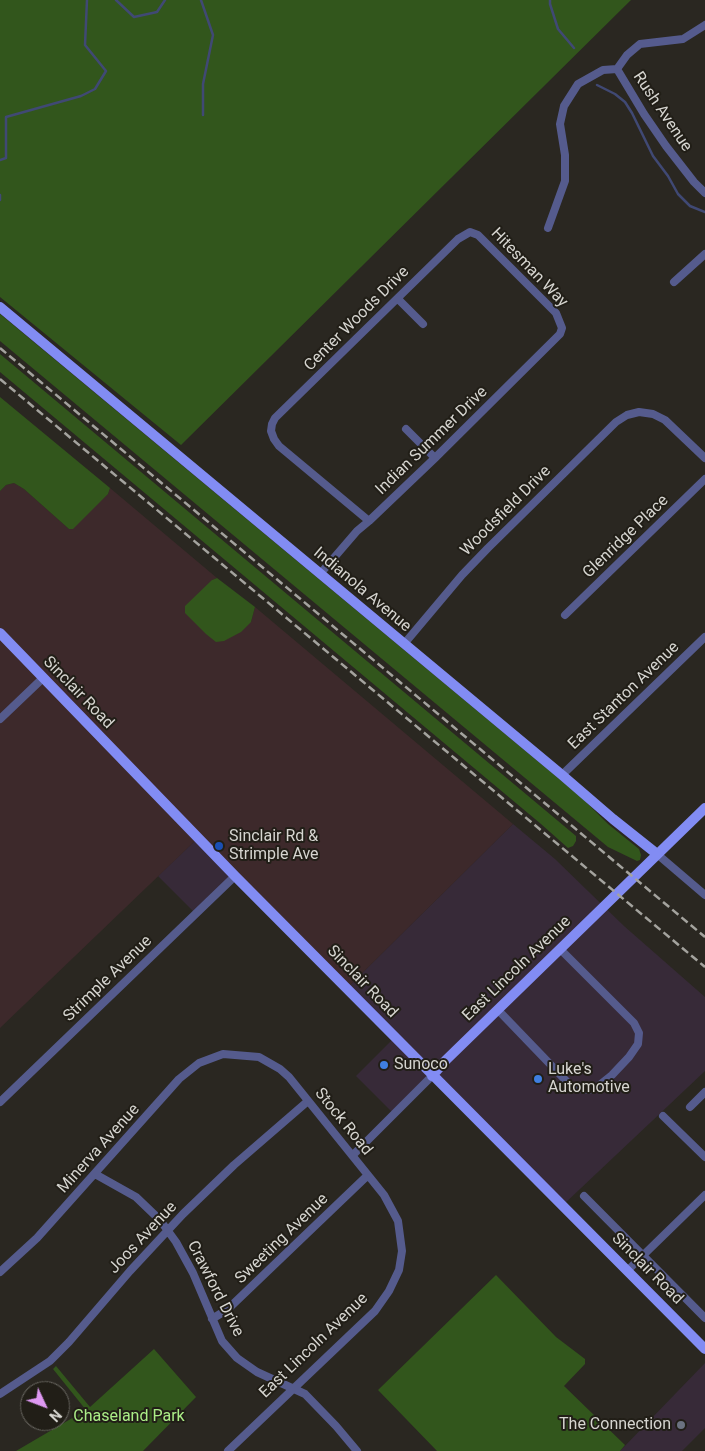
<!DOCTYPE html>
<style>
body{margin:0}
#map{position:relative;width:705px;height:1451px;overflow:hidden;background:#2a2721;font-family:Roboto,sans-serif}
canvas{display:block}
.north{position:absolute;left:20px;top:1381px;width:50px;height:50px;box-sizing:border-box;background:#211e17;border:1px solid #696761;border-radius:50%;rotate:133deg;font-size:14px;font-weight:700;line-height:20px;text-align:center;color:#d6d5d0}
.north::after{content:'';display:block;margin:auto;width:18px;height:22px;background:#de98f2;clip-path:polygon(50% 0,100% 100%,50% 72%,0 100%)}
</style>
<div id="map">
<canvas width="705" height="1451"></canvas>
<div class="north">N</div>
</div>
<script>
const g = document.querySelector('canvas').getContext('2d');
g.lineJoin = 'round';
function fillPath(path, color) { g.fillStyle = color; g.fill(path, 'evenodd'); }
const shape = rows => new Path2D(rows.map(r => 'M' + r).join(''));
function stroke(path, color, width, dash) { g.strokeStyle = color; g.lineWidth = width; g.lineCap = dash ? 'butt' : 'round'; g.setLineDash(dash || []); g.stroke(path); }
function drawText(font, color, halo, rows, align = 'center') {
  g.font = font + ' Roboto,sans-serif'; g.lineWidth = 4; g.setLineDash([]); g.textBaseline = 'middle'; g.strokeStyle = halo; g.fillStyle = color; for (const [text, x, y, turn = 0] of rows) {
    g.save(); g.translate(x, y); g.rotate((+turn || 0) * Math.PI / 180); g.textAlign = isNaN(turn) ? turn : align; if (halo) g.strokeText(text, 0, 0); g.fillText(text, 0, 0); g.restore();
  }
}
const commercial = shape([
 [513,824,555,859,624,926,705,997,705,1071,562,1206,434,1077,395,1115,356,1076,395,1037,347,988],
 [198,838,237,877,197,915,158,876],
 [705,1363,705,1428,682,1451,620,1451]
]);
const industrial = shape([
 [14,483,24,489,69,529,108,494,110,488,217,578,212,580,251,622,255,607,513,824,347,988,198,838,0,1028,0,491,6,485]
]);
const green = shape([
 [0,0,631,0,181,445,0,297],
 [0,314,582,798,608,824,639,849,641,855,640,860,637,861,608,847,0,341],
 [0,354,576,836,576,841,573,846,568,848,541,824,0,372],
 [0,397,110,488,108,494,73,529,69,529,24,489,14,483,6,485,0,491],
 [217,578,255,607,251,622,241,632,224,641,216,642,206,634,185,613,185,606,212,580],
 [496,1275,556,1337,585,1359,585,1364,564,1386,625,1445,620,1451,437,1451,378,1390],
 [154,1349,196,1397,143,1451,16,1451,86,1410,53,1369,56,1366,90,1407]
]);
const stream = shape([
 [116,0,134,17,157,12,165,0],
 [201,0,213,35,203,84,203,115],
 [550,0,550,4,558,29,574,48],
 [597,85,615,94,625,102,632,113,653,156,668,176,678,194,690,206,705,212],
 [0,160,6,158,6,117,81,96,95,89,106,71,85,45,87,0],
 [0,195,0,200]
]);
const minor = shape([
 [617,69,644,114,666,146,694,182,705,193],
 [548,228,565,181,565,155,560,124,564,106,578,84,603,70,617,69,627,55,640,44,683,39,705,25],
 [674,282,705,254],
 [398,299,423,324],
 [406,429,435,458],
 [320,574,357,531,369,521,435,458,560,334,562,328,556,313,478,235,470,232,458,239,275,418,272,424,271,431,274,439,279,446,369,521],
 [565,615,705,479],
 [404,644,462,575,488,548,616,422,627,415,639,412,653,414,665,420,705,458],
 [0,719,43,678],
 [562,775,705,637],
 [657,854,705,895],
 [498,1010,573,1088,589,1090,597,1087,612,1075,629,1057,638,1044,639,1033,634,1023,560,949],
 [0,1102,235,876],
 [690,1107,705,1092],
 [663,1116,705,1157],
 [353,1155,432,1076],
 [95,1174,136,1197,160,1220,176,1242,193,1273,222,1341,237,1358,257,1372,305,1394,336,1426,357,1451],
 [584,1196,705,1318],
 [627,1271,705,1195],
 [0,1272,37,1238,179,1079,199,1063,223,1054,259,1057,280,1069,289,1077,384,1195,398,1221,402,1251,399,1270,389,1291,375,1311,228,1451],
 [212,1319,228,1309,368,1175],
 [0,1394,50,1361,69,1342,130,1271,183,1214,234,1165,308,1101]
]);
const major = shape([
 [0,307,562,775,613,819,657,854],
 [0,633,235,876,705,1349],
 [432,1076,446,1060,705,808]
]);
const rail = shape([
 [0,348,705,937],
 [0,379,705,967]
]);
const markers = [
 [219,846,5,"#1a4fb4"],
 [384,1065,5,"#3f7fe0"],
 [538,1079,5,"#3f7fe0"],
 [681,1425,5,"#6b7280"]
];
const streetNames = [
 ["Rush Avenue",662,112,56],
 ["Hitesman Way",529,268,46],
 ["Center Woods Drive",357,319,-45],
 ["Indian Summer Drive",432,441,-44],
 ["Woodsfield Drive",506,511,-45],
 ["Glenridge Place",626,537,-44],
 ["Indianola Avenue",362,590,40],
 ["Sinclair Road",78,693,46],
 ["East Stanton Avenue",624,696,-44],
 ["East Lincoln Avenue",517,969,-44],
 ["Strimple Avenue",108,979,-44],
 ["Sinclair Road",362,982,46],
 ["Stock Road",343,1122,51],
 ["Minerva Avenue",99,1149,-48],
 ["Joos Avenue",143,1238,-47],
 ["Sweeting Avenue",282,1239,-44],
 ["Sinclair Road",647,1269,45],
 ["Crawford Drive",215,1289,63],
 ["East Lincoln Avenue",314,1346,-44]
];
const poiNames = [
 ["Sinclair Rd &",229,837],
 ["Strimple Ave",229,855],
 ["Sunoco",394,1065],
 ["Luke's",548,1070],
 ["Automotive",548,1088],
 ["The Connection",671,1425,"right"]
];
const parkNames = [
 ["Chaseland Park",129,1417]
];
fillPath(commercial, '#372a38');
fillPath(industrial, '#3d292b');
fillPath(green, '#32561c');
stroke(stream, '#404974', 2.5);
stroke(minor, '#555b8d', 8);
stroke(major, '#828cf3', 10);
stroke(rail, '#a4a39e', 2.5, [8, 4]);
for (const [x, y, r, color] of markers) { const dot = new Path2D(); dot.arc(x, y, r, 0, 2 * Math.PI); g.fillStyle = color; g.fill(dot); stroke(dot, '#211e17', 2); }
drawText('16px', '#d6d5d0', '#211e17', streetNames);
drawText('16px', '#d6d5d0', '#211e17', poiNames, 'left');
drawText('16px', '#abed87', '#211e17', parkNames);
</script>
